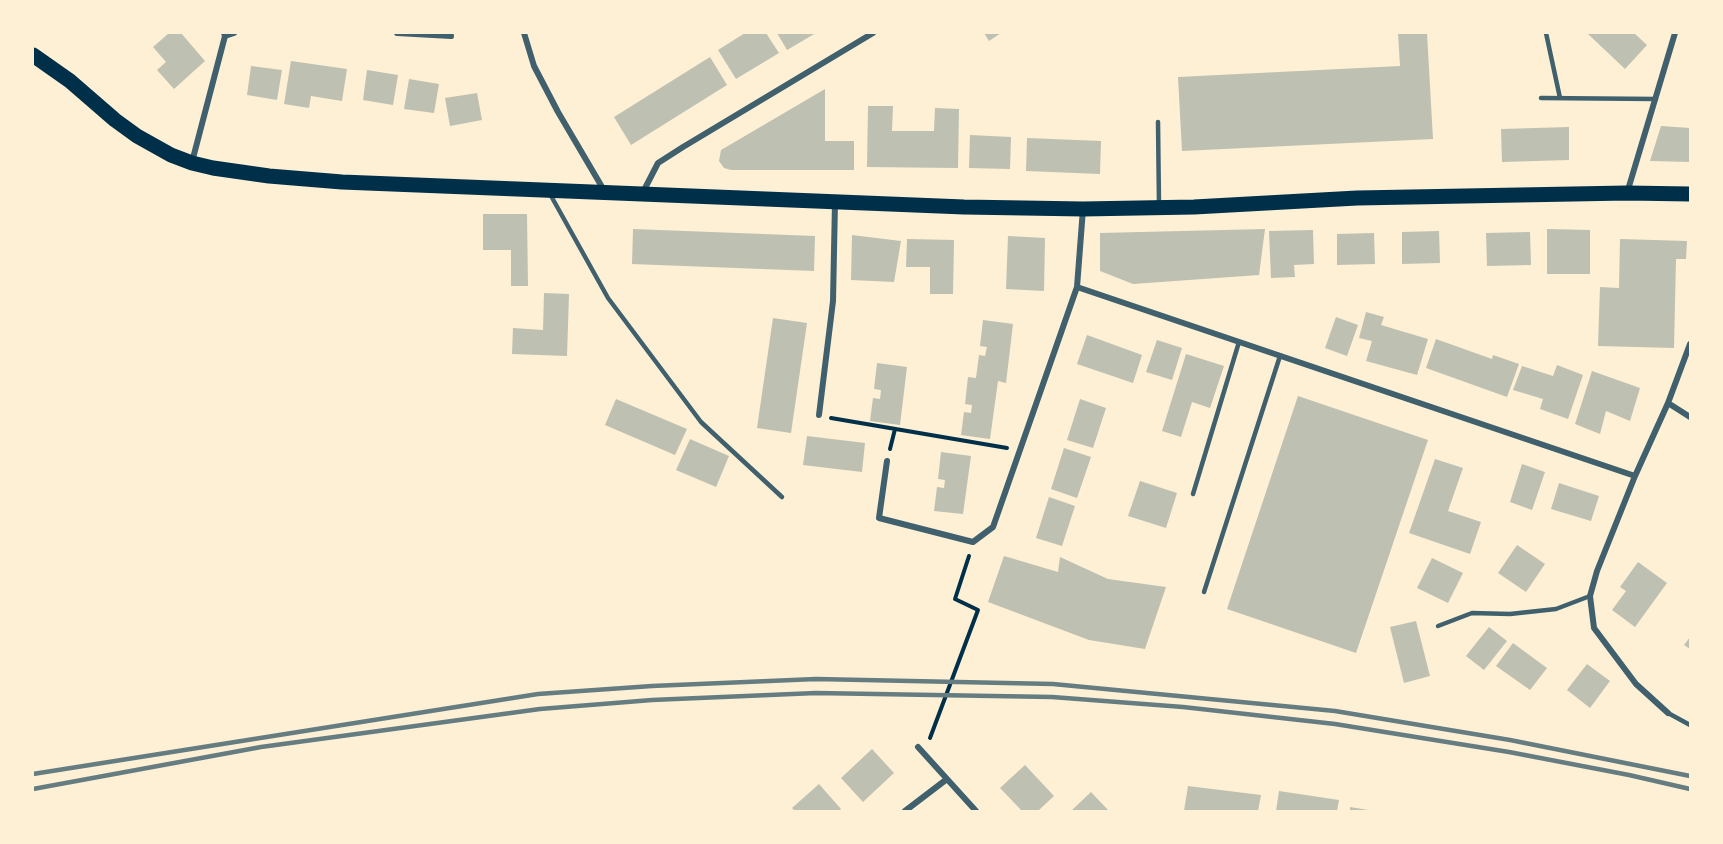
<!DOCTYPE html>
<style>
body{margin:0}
#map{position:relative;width:1723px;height:844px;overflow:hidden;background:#fdf0d5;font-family:"Noto Serif",serif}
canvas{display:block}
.frame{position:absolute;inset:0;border:34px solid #fdf0d5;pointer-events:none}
</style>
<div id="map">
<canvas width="1723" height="844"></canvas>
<div class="frame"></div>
</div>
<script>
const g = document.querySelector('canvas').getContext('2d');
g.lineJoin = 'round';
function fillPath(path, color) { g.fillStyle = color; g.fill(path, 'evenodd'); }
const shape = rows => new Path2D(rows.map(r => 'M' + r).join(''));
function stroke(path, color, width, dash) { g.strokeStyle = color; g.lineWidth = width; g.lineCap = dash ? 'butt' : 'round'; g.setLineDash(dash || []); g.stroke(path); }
const building = shape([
 [169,33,181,33,205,61,174,89,157,70,166,62,153,47],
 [745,33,766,33,779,53,736,79,718,50],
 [777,33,816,33,787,50],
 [984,33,1001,33,989,41],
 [1398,33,1427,33,1433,139,1182,151,1178,77,1400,66],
 [1587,33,1634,33,1647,45,1625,69],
 [710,57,727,85,631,145,614,117],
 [291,61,347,69,342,101,311,96,309,108,284,104],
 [251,66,282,70,277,100,247,95],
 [367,70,398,75,393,105,363,100],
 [409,79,439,84,434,113,404,109],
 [825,89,825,141,854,141,854,170,731,170,724,168,719,161,721,150],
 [477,93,482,120,450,126,445,98],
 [868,106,893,106,892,131,934,131,935,108,959,109,958,168,867,167],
 [1661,126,1690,128,1690,162,1650,161],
 [1569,127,1569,160,1502,162,1501,129],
 [970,135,1011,137,1010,169,969,168],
 [1027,138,1101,141,1100,174,1026,171],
 [483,214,527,214,528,286,511,286,511,250,483,250],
 [633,229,815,236,814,271,632,264],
 [1265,229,1259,275,1133,284,1100,271,1100,233],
 [1547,229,1590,230,1590,274,1547,274],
 [1313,230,1314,264,1294,265,1295,277,1271,278,1269,231],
 [1439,231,1440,263,1402,264,1402,232],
 [1530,232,1531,265,1487,266,1486,233],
 [1374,233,1375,264,1337,265,1337,234],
 [852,235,901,241,894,282,851,280],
 [1008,236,1045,238,1044,291,1006,289],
 [907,239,954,240,953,294,930,294,930,267,906,267],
 [1620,239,1687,241,1686,259,1676,259,1674,348,1598,346,1600,287,1619,288],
 [544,293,569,294,567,356,512,354,513,328,543,330],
 [1366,312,1384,317,1381,325,1428,339,1417,375,1366,361,1372,341,1359,338],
 [1336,317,1358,325,1347,356,1325,348],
 [773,318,807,323,791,433,757,428],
 [983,320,1013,324,1006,383,998,381,990,439,961,435,964,412,971,413,972,405,965,404,968,377,976,378,979,355,985,356,987,347,980,346],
 [1087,335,1142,355,1133,383,1077,364],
 [1436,339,1492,359,1493,355,1519,364,1507,397,1426,368],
 [1157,340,1182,348,1172,380,1146,372],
 [1186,354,1224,366,1210,408,1192,402,1181,437,1162,431],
 [877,363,907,367,900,425,870,421,873,398,880,399,881,390,874,389],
 [1557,365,1583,375,1568,419,1540,409,1543,399,1513,390,1522,366,1553,376],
 [1592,371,1640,388,1630,421,1606,411,1600,434,1575,424],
 [1298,396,1428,440,1356,653,1227,609],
 [616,399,687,429,675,455,605,425],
 [1080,399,1106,408,1093,448,1067,440],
 [807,436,865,443,862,472,803,465],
 [690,439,729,456,716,487,676,470],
 [1064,448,1091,457,1077,498,1051,489],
 [941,452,971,456,963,514,934,511,937,487,944,488,945,480,938,479],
 [1435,459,1463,468,1448,511,1481,522,1470,554,1409,533],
 [1522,464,1545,472,1532,510,1510,502],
 [1140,481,1177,493,1166,528,1128,516],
 [1559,483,1599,496,1591,521,1551,509],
 [1049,497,1075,506,1062,546,1036,538],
 [1517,545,1545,564,1526,592,1498,573],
 [1004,556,1058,572,1060,557,1108,579,1166,587,1145,649,1089,640,988,602],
 [1432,558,1463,573,1448,603,1417,588],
 [1638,562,1667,583,1635,627,1612,610,1626,591,1620,587],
 [1416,621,1430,676,1404,683,1390,627],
 [1489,627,1507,641,1484,670,1466,656],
 [1690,637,1690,649,1684,645],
 [1513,643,1547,668,1530,690,1496,666],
 [1587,664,1610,681,1590,708,1567,690],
 [872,749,894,773,863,802,841,778],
 [1025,765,1054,796,1038,811,1022,811,1000,788],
 [819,784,841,809,838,811,795,811,792,808],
 [1188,786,1261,795,1258,811,1184,811],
 [1279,791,1339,800,1337,811,1276,811],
 [1091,792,1109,811,1071,811],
 [1350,807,1368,810,1368,811,1350,811]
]);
const path = shape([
 [831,418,1007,448],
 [890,449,895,429],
 [930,738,978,610,955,599,969,556]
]);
const service = shape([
 [1546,33,1560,98],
 [1541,98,1656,99],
 [1158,122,1159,205],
 [550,194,608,298,701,422,782,497],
 [1193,494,1239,342],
 [1204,592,1280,356],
 [1438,626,1472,613,1510,614,1556,609,1590,596],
 [1668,713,1690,725]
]);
const minor = shape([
 [397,33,451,36],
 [524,33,534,66,558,112,605,192],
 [225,36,234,33],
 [192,162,225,36,224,33],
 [1627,193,1675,33],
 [642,194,658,163,683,147,873,33],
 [1077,287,1635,476],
 [1668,403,1690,417],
 [819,415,833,301,835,202],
 [887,461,879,518,973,542,993,527,1077,287,1083,209],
 [1668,713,1636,684,1594,628,1590,596,1597,571,1635,476,1668,403,1690,344],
 [918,747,976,811],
 [905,811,947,779]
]);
const primary = shape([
 [33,55,70,81,115,120,137,136,171,155,192,163,213,168,269,176,342,182,642,194,964,207,1083,209,1194,207,1357,198,1627,193,1690,194]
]);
const rail = shape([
 [33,774,538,694,652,686,816,679,1053,684,1335,711,1510,740,1690,776],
 [33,789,261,747,540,709,652,700,816,693,1052,697,1183,707,1335,724,1509,752,1629,775,1690,789]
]);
fillPath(building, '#bec0b2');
stroke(path, '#003049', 4);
stroke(service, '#3f606c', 4.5);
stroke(minor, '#3f606c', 6);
stroke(primary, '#003049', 15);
stroke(rail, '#657d81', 4.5);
</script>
